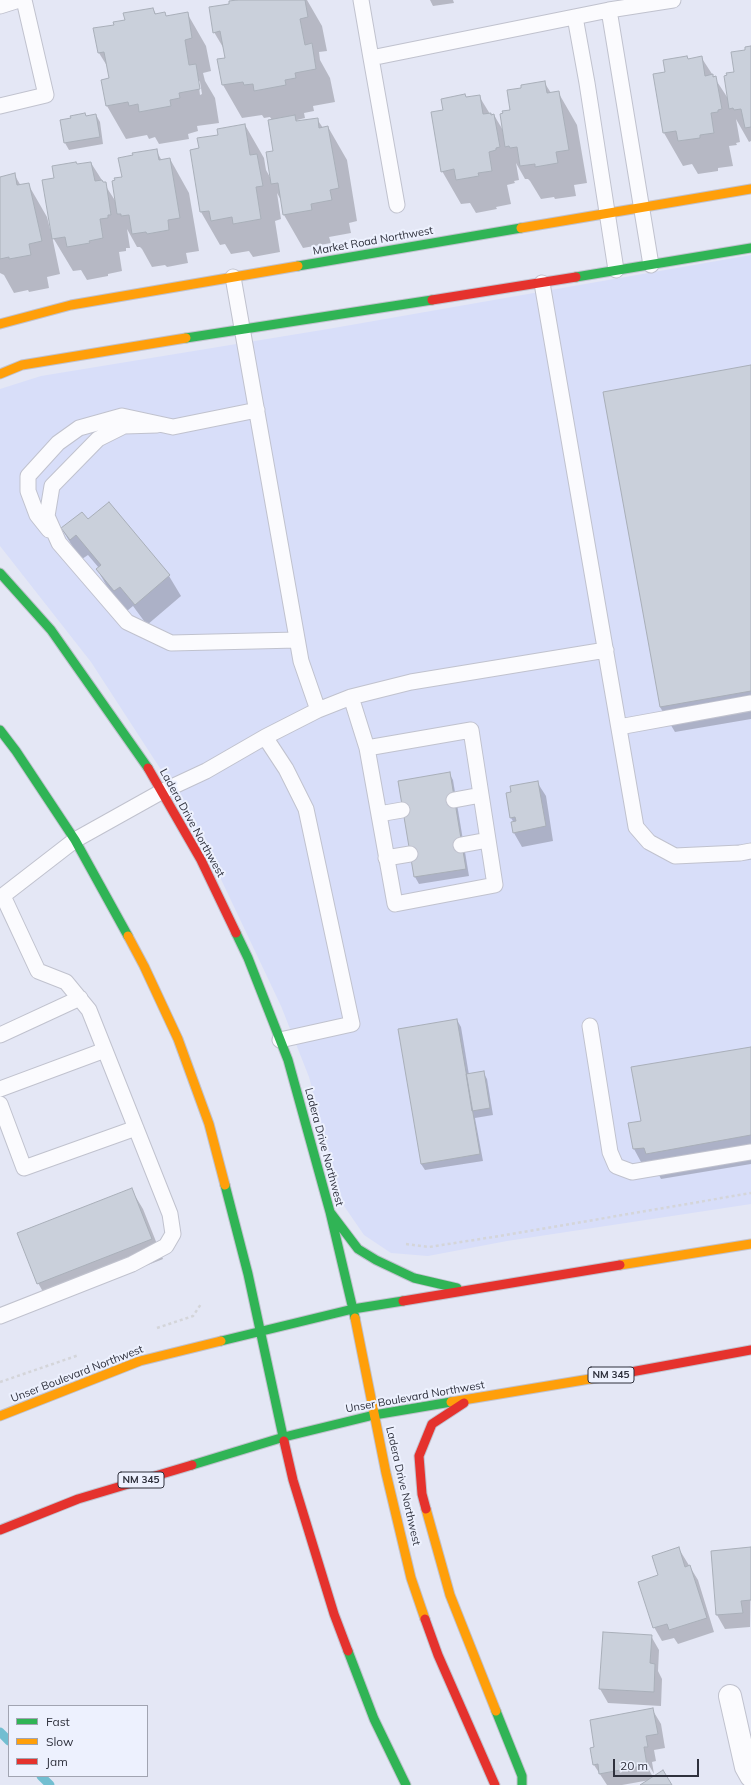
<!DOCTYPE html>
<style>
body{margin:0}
#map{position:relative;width:751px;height:1785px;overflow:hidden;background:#e4e7f5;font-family:Mulish,sans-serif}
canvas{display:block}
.legend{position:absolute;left:8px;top:1705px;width:140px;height:72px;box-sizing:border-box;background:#edf1fe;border:1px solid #a1a4b1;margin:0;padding:5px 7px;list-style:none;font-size:12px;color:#2f313d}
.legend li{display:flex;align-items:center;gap:8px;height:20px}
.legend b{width:20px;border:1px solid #a1a4b1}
.scale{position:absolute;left:613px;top:1759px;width:86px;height:18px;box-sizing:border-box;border:2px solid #2f313d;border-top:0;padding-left:5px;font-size:12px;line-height:14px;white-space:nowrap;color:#2f313d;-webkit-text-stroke:3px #edf1fe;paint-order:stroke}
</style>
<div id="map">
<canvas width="751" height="1785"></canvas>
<ul class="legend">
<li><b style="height:5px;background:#30b455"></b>Fast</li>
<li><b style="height:5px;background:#ff9f0a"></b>Slow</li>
<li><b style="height:5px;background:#e5322d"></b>Jam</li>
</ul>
<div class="scale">20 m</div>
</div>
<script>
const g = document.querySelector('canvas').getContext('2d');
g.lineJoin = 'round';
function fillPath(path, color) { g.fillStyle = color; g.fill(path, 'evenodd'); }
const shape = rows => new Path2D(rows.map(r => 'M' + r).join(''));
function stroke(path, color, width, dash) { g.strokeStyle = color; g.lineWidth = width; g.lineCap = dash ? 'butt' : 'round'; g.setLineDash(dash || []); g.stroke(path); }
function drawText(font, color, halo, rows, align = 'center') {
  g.font = font + ' Mulish,sans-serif'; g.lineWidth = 4; g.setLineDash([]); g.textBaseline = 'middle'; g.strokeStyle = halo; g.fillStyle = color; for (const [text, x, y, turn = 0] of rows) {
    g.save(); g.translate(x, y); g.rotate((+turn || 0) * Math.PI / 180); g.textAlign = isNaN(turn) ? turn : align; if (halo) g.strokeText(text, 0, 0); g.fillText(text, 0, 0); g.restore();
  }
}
const built = shape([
 [751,255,751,1204,507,1241,428,1256,391,1253,364,1235,344,1206,309,1077,281,1006,191,816,91,662,0,546,0,389,41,376,328,329]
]);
const shadow = shape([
 [242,0,307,0,322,26,327,51,319,52,320,60,330,78,335,102,313,106,314,111,304,113,305,118,297,120,298,122,317,119,323,128,328,127,347,160,357,221,349,223,351,233,329,237,331,243,303,248,284,215,282,202,277,193,281,219,275,221,280,252,253,257,249,251,231,254,225,244,220,245,201,212,200,149,219,135,245,125,264,158,266,170,271,179,274,152,272,120,270,117,264,118,262,115,242,118,223,85,218,60,226,59,224,49,214,32,230,5],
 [430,0,453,0,454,3,433,6],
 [153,9,156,14,164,13,167,17,187,13,206,46,211,71,203,73,205,81,215,98,219,123,197,126,198,131,188,134,189,139,159,144,155,137,149,139,147,135,126,139,107,106,110,79,109,69,99,53,115,25],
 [198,79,200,82,202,94,200,95],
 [751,47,751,141,749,142,736,119,740,142,736,143,737,145,729,146,733,166,718,168,718,171,698,174,692,164,683,166,664,133,654,75,666,73,688,60,701,57,729,100,735,72,746,51],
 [544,82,551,93,558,92,577,125,587,183,574,185,576,196,555,199,554,197,541,199,530,181,528,179,525,179,516,163,519,180,514,181,515,183,507,185,511,204,496,207,497,209,476,213,470,203,461,204,442,171,444,111,466,98,479,96,490,114,491,116,494,115,504,132,511,110,522,88],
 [96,115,100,122,103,144,69,150,65,143,86,117],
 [156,150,162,161,170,159,189,193,199,251,186,253,188,263,167,267,165,265,152,267,142,249,140,247,137,247,127,229,130,248,126,248,126,251,119,252,122,271,108,274,108,276,87,280,81,270,73,271,52,236,60,274,47,277,49,288,29,292,28,290,14,293,4,275,0,273,0,178,14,174,21,186,28,184,47,217,51,233,52,233,55,178,77,165,91,163,116,202,123,178],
 [751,366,751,719,675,732,660,707],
 [109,503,169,576,181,596,147,625,133,606,127,611,109,590,97,569,99,568,88,555,82,559,74,549,62,529,88,520],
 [449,773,453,780,469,876,419,884,415,877,399,782],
 [537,782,546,796,553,841,522,847,514,833,514,823,511,818],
 [457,1020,461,1027,469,1075,483,1072,487,1079,493,1115,475,1118,483,1161,425,1170,421,1164],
 [751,1048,751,1164,661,1179,658,1173,648,1175,634,1149,642,1122],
 [131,1189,143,1209,163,1259,50,1304,38,1283],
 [751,1548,750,1627,725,1629,717,1615],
 [679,1549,698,1580,714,1632,678,1644,674,1638,662,1641,654,1627,659,1576],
 [651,1636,659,1650,658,1671,662,1679,661,1706,608,1703,600,1689],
 [652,1709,661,1724,665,1748,654,1750,656,1761,652,1762,654,1774,646,1760,644,1761,653,1777,671,1785,642,1785,650,1780,622,1785,607,1785,594,1765,591,1749,595,1748]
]);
const stream = shape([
 [0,1732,9,1741],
 [41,1776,50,1785]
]);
const building = shape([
 [237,0,305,0,308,17,300,19,305,45,312,43,316,69,295,73,296,78,285,80,286,85,254,91,253,84,244,85,243,82,222,85,217,59,225,58,220,31,213,33,209,7,229,4,229,1,237,0],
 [153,8,155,14,165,12,166,16,188,12,192,38,185,40,189,65,196,64,200,89,179,93,180,98,170,100,171,106,139,112,138,104,129,106,128,102,106,106,101,80,109,78,104,52,98,53,93,28,114,25,113,22,125,20,123,13,153,8],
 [751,46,751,127,745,128,741,109,734,110,733,108,729,109,724,76,727,75,726,73,734,72,731,52,745,50,745,47,751,46],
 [687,56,688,59,702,56,705,76,713,74,713,77,716,76,722,109,718,110,718,112,711,113,714,133,700,135,700,138,678,141,676,131,663,133,653,74,665,72,663,60,687,56],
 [545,81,547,93,559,91,569,150,556,152,558,163,535,167,535,164,520,166,517,147,510,148,509,146,505,147,500,114,503,113,502,111,510,110,507,90,521,88,521,85,545,81],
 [465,94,466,97,480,95,483,114,491,113,491,115,494,114,500,147,496,148,496,150,489,152,492,171,478,173,479,176,456,180,454,169,441,172,431,112,443,110,441,99,465,94],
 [85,113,86,116,96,114,100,137,64,143,60,120,71,118,70,116,85,113],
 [295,115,296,121,318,118,319,128,328,126,339,188,330,190,332,200,311,204,312,210,283,215,278,183,271,184,266,152,273,151,268,120,295,115],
 [245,124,250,155,257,154,263,186,256,187,261,219,233,224,232,217,211,221,209,211,200,212,190,150,199,148,197,138,218,135,217,129,245,124],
 [157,149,159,160,170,158,180,218,168,220,169,230,147,234,146,232,132,234,129,215,121,216,121,214,117,214,112,181,115,180,114,178,122,177,118,158,133,155,132,153,157,149],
 [76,162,77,164,91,162,95,181,102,180,103,182,106,182,111,215,108,215,108,218,100,219,103,238,89,241,90,243,67,247,65,237,52,239,42,180,54,178,52,166,76,162],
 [15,173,17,185,29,183,42,241,29,244,31,255,9,259,9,257,0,259,0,177,15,173],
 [751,365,751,691,660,707,603,392,751,365],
 [109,502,170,575,135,605,120,587,114,591,96,569,101,565,76,535,70,540,61,528,82,512,88,519,109,502],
 [450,772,466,869,414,877,398,781,450,772],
 [538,781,546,826,513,833,511,822,516,821,515,817,510,818,506,793,511,792,510,786,538,781],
 [457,1019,480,1154,421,1164,398,1029,457,1019],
 [751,1047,751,1135,646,1154,644,1148,633,1149,628,1123,641,1121,631,1067,751,1047],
 [484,1071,490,1108,472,1111,466,1074,484,1071],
 [132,1188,152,1239,37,1284,17,1233,132,1188],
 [679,1547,685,1567,690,1565,707,1618,669,1630,667,1624,653,1628,638,1582,658,1575,652,1556,679,1547],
 [751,1547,751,1600,741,1601,743,1613,716,1615,711,1551,751,1547],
 [603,1632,652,1635,650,1663,655,1664,654,1692,599,1689,603,1632],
 [653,1708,658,1734,646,1736,648,1747,644,1747,647,1765,599,1774,598,1764,593,1765,590,1748,594,1747,590,1720,653,1708],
 [663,1770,672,1785,640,1785,663,1770]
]);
const path = shape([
 [406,1244,429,1247,506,1235,751,1193],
 [157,1328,193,1316,201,1304],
 [0,1382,79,1355]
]);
const lane = shape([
 [361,0,371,58,609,10,673,0],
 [0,6,19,0],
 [609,10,651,265],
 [575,17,587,83,616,270],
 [371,58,397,205],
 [0,106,46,95,24,0],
 [233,277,301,661,318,710],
 [542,283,636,827,649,842,675,856,740,853,751,851],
 [157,425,124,426,98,439,52,486,47,516,59,543,127,622,171,643,297,640],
 [49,530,37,515,28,491,28,476,58,443,79,428,122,416,173,427,257,410],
 [351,697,367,748,395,904,495,885,471,730,367,748],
 [619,727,751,703],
 [265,737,318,710,351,697,411,682,606,650],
 [454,800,481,795],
 [379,814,402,810],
 [461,845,488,840],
 [386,858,410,854],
 [0,898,75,840,161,792,206,771,265,737,286,769,306,809,352,1024,280,1040],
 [590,1026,610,1152,616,1166,632,1172,751,1152],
 [0,1035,80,998],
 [0,1089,105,1050],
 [0,1104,24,1168,136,1128],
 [0,1316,132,1264,166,1246,173,1234,170,1214,89,1010,66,982,38,971,3,896]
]);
const street = shape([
 [730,1696,746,1767,751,1776]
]);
const fast = shape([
 [298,266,521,228],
 [576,277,751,248],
 [186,338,432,300],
 [0,573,51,630,148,768],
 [0,730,16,751,75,840,128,936],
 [236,933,248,958,288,1060,330,1212,355,1318],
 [225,1185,248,1274,284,1441],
 [330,1212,358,1249,376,1260,414,1278,457,1288],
 [221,1341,353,1309,403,1301],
 [192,1465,284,1437,374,1415,451,1402],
 [348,1651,374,1719,406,1785],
 [496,1711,522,1776,522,1785]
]);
const slow = shape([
 [521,228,751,189],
 [0,324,71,305,298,266],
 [0,374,22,365,186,338],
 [128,936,144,966,178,1039,209,1124,225,1185],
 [620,1265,751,1244],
 [355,1318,386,1473,411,1578,425,1619],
 [451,1402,620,1374],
 [0,1416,140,1361,221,1341],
 [426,1509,450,1595,496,1711]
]);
const jam = shape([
 [432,300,576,277],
 [148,768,201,860,236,933],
 [403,1301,620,1265],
 [620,1374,751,1350],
 [284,1441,293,1480,334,1614,348,1651],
 [426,1509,422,1494,419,1456,432,1424,464,1403],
 [0,1530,78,1499,192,1465],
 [425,1619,438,1655,495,1785]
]);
const shields = [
 [611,1375,46],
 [141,1480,46]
];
const shieldNames = [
 ["NM 345",611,1375],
 ["NM 345",141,1480]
];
const streetNames = [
 ["Market Road Northwest",373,241,-10],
 ["Ladera Drive Northwest",192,823,61],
 ["Ladera Drive Northwest",324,1147,75],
 ["Unser Boulevard Northwest",77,1374,-21],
 ["Unser Boulevard Northwest",415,1397,-10],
 ["Ladera Drive Northwest",403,1486,77]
];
fillPath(built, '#d8def9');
fillPath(shadow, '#0003');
stroke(stream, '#72bed1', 9);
fillPath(building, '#cad0db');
stroke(building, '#a9afb9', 1);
stroke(lane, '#c0c2ce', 17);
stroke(street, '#c0c2ce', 24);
stroke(fast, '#c0c2ce', 11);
stroke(slow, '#c0c2ce', 11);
stroke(jam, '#c0c2ce', 11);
stroke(path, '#d4d5d9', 2.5, [3, 3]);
stroke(lane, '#fbfbfe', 15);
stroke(street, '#fbfbfe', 22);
stroke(fast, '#30b455', 9);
stroke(slow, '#ff9f0a', 9);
stroke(jam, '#e5322d', 9);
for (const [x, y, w] of shields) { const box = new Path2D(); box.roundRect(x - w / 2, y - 8, w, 16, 3); g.fillStyle = '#edf1fe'; g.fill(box); stroke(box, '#2f313d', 1); }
drawText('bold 10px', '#2f313d', null, shieldNames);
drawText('11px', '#2f313d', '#edf1fe', streetNames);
</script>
